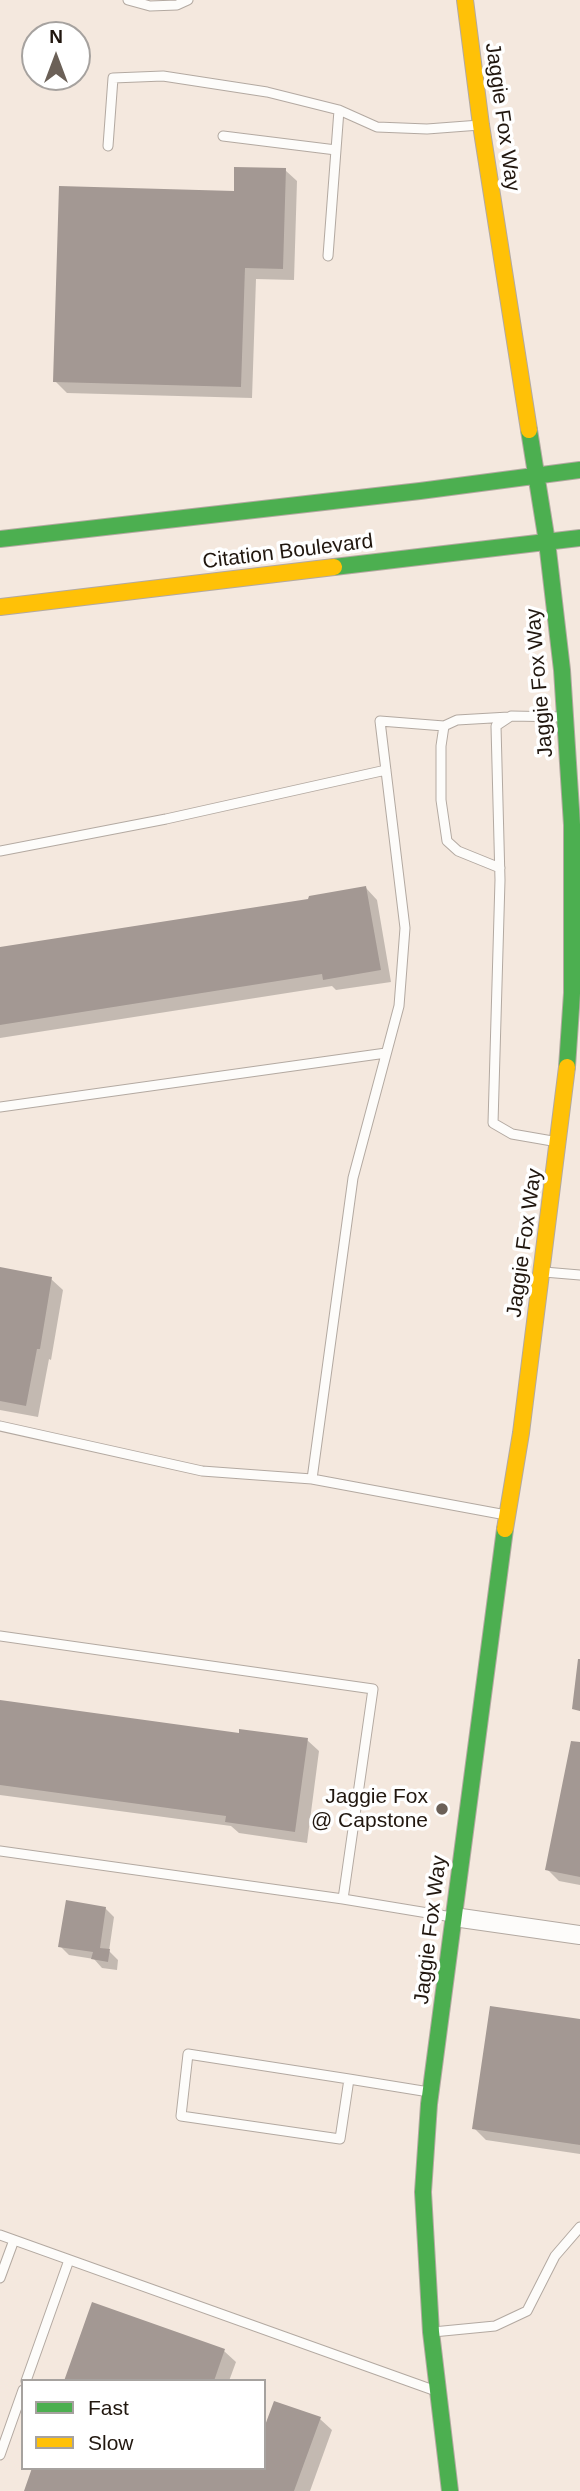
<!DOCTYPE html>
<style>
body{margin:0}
#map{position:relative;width:580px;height:2491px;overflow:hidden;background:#f4e8de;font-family:Arial,sans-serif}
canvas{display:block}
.legend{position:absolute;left:21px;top:2379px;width:245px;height:91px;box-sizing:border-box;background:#fff;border:2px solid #a6a29f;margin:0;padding:9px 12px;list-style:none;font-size:21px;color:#21170f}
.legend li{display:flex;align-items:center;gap:14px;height:35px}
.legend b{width:35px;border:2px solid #a6a29f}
.north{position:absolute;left:21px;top:21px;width:70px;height:70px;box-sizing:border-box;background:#fff;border:2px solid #a6a29f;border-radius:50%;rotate:0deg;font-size:19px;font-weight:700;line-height:28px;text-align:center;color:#21170f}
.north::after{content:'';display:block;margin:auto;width:24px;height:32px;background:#6b6057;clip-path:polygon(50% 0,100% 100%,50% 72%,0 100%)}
</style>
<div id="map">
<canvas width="580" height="2491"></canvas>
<ul class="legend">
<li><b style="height:9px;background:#4caf50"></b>Fast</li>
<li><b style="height:9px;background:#ffc107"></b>Slow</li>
</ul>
<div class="north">N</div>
</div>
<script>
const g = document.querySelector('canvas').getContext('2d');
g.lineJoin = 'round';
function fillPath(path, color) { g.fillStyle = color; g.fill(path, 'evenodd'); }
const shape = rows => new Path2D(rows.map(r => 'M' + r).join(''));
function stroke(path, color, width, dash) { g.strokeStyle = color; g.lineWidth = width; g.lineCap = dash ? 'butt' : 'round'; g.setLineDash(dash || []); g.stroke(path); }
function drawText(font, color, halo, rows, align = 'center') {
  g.font = font + ' Arial,sans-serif'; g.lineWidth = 7; g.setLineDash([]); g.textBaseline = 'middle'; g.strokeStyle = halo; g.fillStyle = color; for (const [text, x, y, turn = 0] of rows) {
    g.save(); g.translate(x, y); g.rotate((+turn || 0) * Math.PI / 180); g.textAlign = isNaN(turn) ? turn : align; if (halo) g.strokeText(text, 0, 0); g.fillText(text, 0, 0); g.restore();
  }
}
const shadow = shape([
 [285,170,297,181,294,280,256,279,252,398,67,393,55,381,236,193],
 [366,888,377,900,391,982,336,990,332,986,0,1038,0,949,310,900],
 [0,1269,51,1279,63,1290,51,1360,49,1359,38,1417,0,1410],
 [0,1702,240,1734,307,1740,319,1751,307,1843,239,1833,231,1826,0,1795],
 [580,1744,580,1885,559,1881,547,1869],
 [105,1908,114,1917,109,1951,118,1960,117,1970,102,1968,94,1959,69,1955,60,1946],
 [580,2021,580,2154,486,2140,474,2128],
 [224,2351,236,2362,229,2381,65,2381],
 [320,2419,332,2430,310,2491,26,2491,264,2468]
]);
const building = shape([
 [234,167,286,168,283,269,245,268,241,387,53,382,59,186,234,191],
 [366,886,381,970,323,980,322,974,0,1025,0,947,308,899,309,896],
 [0,1267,52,1277,40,1349,37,1349,26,1406,0,1401],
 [578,1659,580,1659,580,1711,572,1709],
 [0,1700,239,1733,239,1729,308,1738,295,1832,225,1822,226,1816,0,1785],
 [571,1741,580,1742,580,1877,545,1870],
 [66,1900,106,1907,100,1948,110,1949,108,1962,91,1959,93,1952,58,1947],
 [490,2006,580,2019,580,2145,472,2129],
 [92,2302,225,2349,214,2381,64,2381],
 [274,2401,321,2417,294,2491,24,2491,32,2468,264,2468,264,2428]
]);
const lane = shape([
 [128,0,150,6,177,5,188,0],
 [223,136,336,150],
 [108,146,113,78,163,76,267,92,339,110,377,127,427,129,480,125],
 [328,256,339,110],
 [444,726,380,721,405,928,399,1006,353,1178,312,1479,506,1515],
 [0,851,166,819,386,770],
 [500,868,458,851,447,841,441,800,441,746,444,726,457,720,509,717],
 [0,1107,386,1053],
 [558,1142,512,1134,493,1123,500,880,496,726,511,716,563,717],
 [544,1272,580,1275],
 [0,1426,202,1471,312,1479],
 [0,1636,373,1689,343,1899,0,1851],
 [343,1899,452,1917],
 [349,2079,340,2139,181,2116,188,2054,349,2079,429,2092],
 [0,2235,436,2391],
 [0,2278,14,2240],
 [433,2332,495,2326,527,2311,555,2256,580,2227],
 [26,2381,69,2260],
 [0,2455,23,2390]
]);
const street = shape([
 [454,1917,580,1935]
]);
const fast = shape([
 [529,430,547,542,562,670,572,825,572,993,567,1067],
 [0,539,420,491,580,470],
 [334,567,580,538],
 [450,2491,431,2332,423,2192,429,2104,505,1529]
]);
const slow = shape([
 [465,0,481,125,529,430],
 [0,607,334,567],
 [505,1529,521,1433,567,1067]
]);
const markers = [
 [442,1809,7,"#6b6057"]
];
const streetNames = [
 ["Jaggie Fox Way",502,117,82],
 ["Citation Boulevard",288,552,-7],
 ["Jaggie Fox Way",540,683,-95],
 ["Jaggie Fox Way",525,1243,-82],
 ["Jaggie Fox Way",431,1930,-83]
];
const poiNames = [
 ["Jaggie Fox",428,1797],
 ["@ Capstone",428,1821]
];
fillPath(shadow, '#0003');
fillPath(building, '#a39893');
stroke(lane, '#b3a9a1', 11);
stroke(street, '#b3a9a1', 20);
stroke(fast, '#b3a9a1', 18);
stroke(slow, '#b3a9a1', 18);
stroke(lane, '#fdfcfa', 9);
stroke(street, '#fdfcfa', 18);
stroke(fast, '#4caf50', 16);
stroke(slow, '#ffc107', 16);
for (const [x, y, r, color] of markers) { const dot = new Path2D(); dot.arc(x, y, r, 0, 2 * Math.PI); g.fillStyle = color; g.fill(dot); stroke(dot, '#fff', 2.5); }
drawText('21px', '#21170f', '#fff', streetNames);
drawText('21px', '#21170f', '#fff', poiNames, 'right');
</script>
